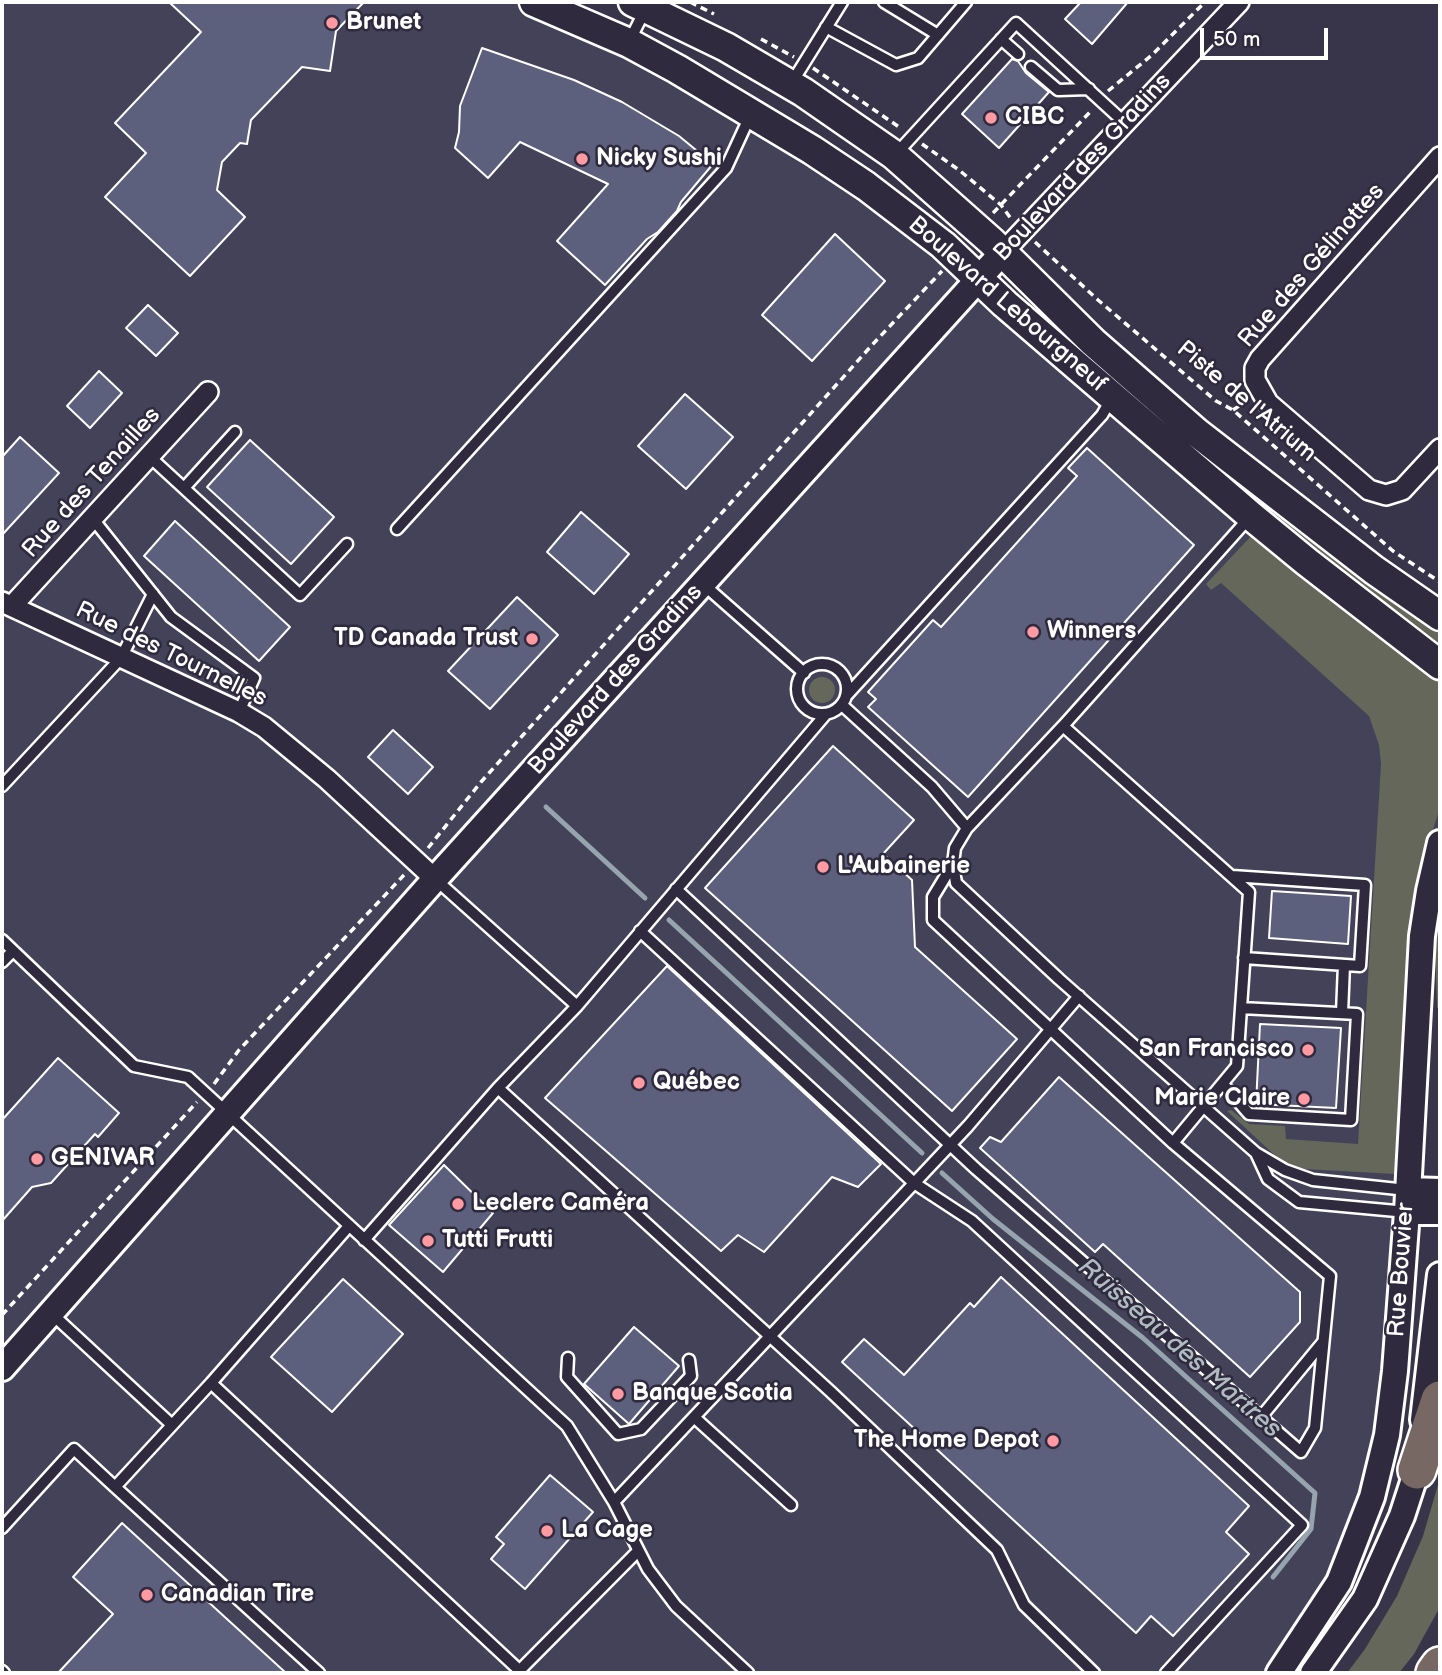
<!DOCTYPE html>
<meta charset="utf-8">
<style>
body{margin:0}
#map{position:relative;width:1442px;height:1675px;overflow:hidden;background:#38354a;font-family:"Balsamiq Sans",sans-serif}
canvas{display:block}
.frame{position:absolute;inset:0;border:4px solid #fff;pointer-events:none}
.scale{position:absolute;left:1200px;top:28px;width:128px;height:32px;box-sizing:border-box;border:4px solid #fff;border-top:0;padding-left:9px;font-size:21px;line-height:24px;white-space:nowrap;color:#fff;-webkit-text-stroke:5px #2f2a3d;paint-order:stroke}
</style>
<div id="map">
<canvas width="1442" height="1675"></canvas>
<div class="frame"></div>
<div class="scale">50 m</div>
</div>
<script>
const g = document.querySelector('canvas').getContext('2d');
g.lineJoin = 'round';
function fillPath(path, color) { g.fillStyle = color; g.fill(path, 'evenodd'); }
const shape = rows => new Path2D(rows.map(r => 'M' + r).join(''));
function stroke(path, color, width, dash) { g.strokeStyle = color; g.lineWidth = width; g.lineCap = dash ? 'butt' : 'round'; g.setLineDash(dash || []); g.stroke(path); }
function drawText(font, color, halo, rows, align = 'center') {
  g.font = font + ' "Balsamiq Sans",sans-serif'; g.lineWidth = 5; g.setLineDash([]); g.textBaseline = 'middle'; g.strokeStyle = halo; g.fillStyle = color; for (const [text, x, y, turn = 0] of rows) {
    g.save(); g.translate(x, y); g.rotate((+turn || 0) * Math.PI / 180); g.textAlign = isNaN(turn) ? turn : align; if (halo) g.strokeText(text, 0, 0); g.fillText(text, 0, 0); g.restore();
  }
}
const built = shape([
 [2,2,534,2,866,186,1440,703,1440,843,1372,1497,1279,1673,2,1673]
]);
const green = shape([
 [1260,503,1314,544,1440,631,1440,648,1257,507],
 [1253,534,1440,683,1440,808,1425,854,1413,905,1408,961,1395,1174,1303,1169,1282,1162,1227,1111,1231,1110,1249,1124,1285,1126,1286,1139,1358,1144,1381,764,1379,745,1369,716,1221,583,1211,590,1206,584],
 '809 690a13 13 0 1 1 26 0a13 13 0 1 1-26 0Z',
 [1440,889,1440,1008,1437,1008,1434,916],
 [1440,1478,1440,1607,1414,1654,1399,1673,1347,1673,1365,1649,1397,1596,1423,1536]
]);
const stream = shape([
 [546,807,645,898],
 [669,920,922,1153],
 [942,1173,993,1219,1143,1338,1315,1493,1311,1529,1273,1577]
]);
const building = shape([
 [169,2,364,2,336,31,330,71,302,67,251,120,247,144,240,143,222,162,217,190,245,217,190,276,105,197,146,153,115,123,201,32,169,2],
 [1081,2,1128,2,1092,44,1065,19,1081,2],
 [482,48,574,80,622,102,679,136,713,164,681,202,677,211,658,232,647,239,605,285,557,241,608,184,520,142,488,178,455,148,459,132,460,106,482,48],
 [1012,59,1018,61,1026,73,1049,92,999,148,962,114,1012,59],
 [835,234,885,281,812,361,762,315,835,234],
 [148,305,178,333,156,356,126,328,148,305],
 [99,371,122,393,90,428,67,406,99,371],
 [685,394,733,437,686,489,638,446,685,394],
 [20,437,59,473,2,535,2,457,20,437],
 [250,440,334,517,291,564,207,487,250,440],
 [1087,448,1194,545,968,797,868,707,876,699,868,692,933,620,941,627,1077,476,1068,468,1087,448],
 [581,512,629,554,594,594,547,552,581,512],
 [175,521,290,627,259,661,144,556,175,521],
 [517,597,558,635,490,709,448,671,517,597],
 [393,730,433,767,408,794,368,757,393,730],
 [833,746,914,820,883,854,912,880,915,947,1017,1039,952,1111,705,888,833,746],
 [1272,891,1351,896,1348,944,1269,938,1272,891],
 [667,966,881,1164,858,1187,832,1177,764,1252,738,1235,721,1251,545,1098,667,966],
 [1260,1024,1341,1028,1336,1108,1256,1104,1260,1024],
 [58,1058,119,1113,98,1137,95,1134,51,1183,32,1187,2,1221,2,1120,58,1058],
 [1059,1077,1300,1292,1300,1322,1250,1377,1103,1244,1095,1252,980,1148,990,1137,1001,1142,1059,1077],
 [444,1165,493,1213,443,1272,389,1225,444,1165],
 [1001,1277,1249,1506,1226,1532,1249,1554,1173,1636,1151,1616,1136,1633,842,1362,864,1339,904,1375,970,1303,974,1307,1001,1277],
 [343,1279,403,1334,332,1412,271,1357,343,1279],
 [634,1327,679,1366,629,1424,584,1384,634,1327],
 [550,1475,593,1512,525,1589,491,1559,504,1544,496,1537,550,1475],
 [122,1523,286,1673,58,1673,113,1614,73,1577,122,1523]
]);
const path = shape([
 [690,2,714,14],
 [761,39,794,57],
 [813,68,902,129],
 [1108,91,1152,55,1205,2],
 [922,144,959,170,1001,205,1012,220],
 [993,213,1092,110],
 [1035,242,1098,300,1216,401,1233,410,1393,551,1440,582],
 [1233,410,1248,400],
 [428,848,481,782,872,345,942,271],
 [214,1084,239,1050,404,875],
 [2,1315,197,1102]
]);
const service = shape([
 [884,2,938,35],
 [826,27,896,65,918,58,966,2],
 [1001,39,1018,54],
 [629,42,644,12],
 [1031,67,1058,90,1089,89],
 [791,84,842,2],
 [896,154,1016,23,1125,123],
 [150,457,300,595,347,544],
 [184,488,235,432],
 [1249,518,1063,726,967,828,955,848,953,864,956,883,1059,979,1256,1153],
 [93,519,171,617,254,678,239,712],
 [397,529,726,168,750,116],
 [703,584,804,673],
 '797 689a25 25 0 1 1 50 0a25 25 0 1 1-50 0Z',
 [847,695,1102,415,1112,398],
 [842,705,932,787,967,828],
 [1063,726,1249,892,1237,1066,1173,1143],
 [2,786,121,658,153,594],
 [1232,876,1365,885,1360,966,1244,958],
 [435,879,577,1006],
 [676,889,976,1169,1301,1452,1315,1428,1330,1276,1173,1143,933,920,933,897,953,864],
 [640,931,914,1183,972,1221,1302,1525,1166,1673],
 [2,940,134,1066,188,1077,567,1426,614,1502,648,1569,676,1606,748,1673],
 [2,962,13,951],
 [1342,1013,1344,965],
 [1223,1084,1249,1114,1351,1120,1357,1014,1241,1008],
 [498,1088,831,1392,997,1550,1024,1605,1094,1673],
 [1407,1212,1299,1202,1268,1179,1256,1153,1285,1170,1313,1180,1407,1190],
 [364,1240,498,1088,577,1006,826,714],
 [51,1313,172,1425],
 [568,1358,567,1377,618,1434,641,1429,691,1376,689,1360],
 [211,1383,519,1670],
 [1261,1417,1323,1342],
 [695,1418,791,1505],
 [614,1502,968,1126,1079,996],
 [2,1528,74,1449,115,1487],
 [2,1671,4,1673],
 [319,1673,115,1487,211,1383,349,1226],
 [517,1673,638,1551]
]);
const minor = shape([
 [1440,157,1260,359,1255,368,1255,380,1268,403,1369,490,1386,495,1402,490,1440,449],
 [1002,253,1239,2],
 [2,602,239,712,264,727,327,779,435,879],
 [12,606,208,392]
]);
const tertiary = shape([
 [1408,1190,1440,1191],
 [1407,1212,1440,1212],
 [2,1368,435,879,1002,253],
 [1423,1420,1440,1275],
 [1279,1673,1339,1582,1372,1497,1387,1435,1395,1371,1407,1212,1422,936,1429,891,1440,843],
 [1313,1673,1365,1599,1402,1516,1417,1470,1419,1456]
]);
const secondary = shape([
 [534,2,629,43,677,69,812,150,866,186,943,245,1005,304,1251,516,1307,562,1440,665],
 [633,2,726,47,803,92,894,155,991,241,1093,342,1196,432,1374,570,1440,616]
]);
const motorway = shape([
 [1417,1470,1440,1400],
 [1435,1673,1440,1666]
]);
const markers = [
 [332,23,7,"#ff9aa2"],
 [991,118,7,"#ff9aa2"],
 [582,159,7,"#ff9aa2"],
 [1033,632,7,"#ff9aa2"],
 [532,639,7,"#ff9aa2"],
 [823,867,7,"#ff9aa2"],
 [1308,1050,7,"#ff9aa2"],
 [639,1083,7,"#ff9aa2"],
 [1304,1099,7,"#ff9aa2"],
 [37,1159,7,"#ff9aa2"],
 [458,1204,7,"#ff9aa2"],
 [428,1241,7,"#ff9aa2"],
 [618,1394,7,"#ff9aa2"],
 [1053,1441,7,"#ff9aa2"],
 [547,1531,7,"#ff9aa2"],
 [147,1595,7,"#ff9aa2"]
];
const poiNames = [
 ["Brunet",346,23],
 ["CIBC",1005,118],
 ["Nicky Sushi",596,159],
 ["Winners",1047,632],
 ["TD Canada Trust",518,639,"right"],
 ["L'Aubainerie",837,867],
 ["San Francisco",1294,1050,"right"],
 ["Québec",653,1083],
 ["Marie Claire",1290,1099,"right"],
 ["GENIVAR",51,1159],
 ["Leclerc Caméra",472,1204],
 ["Tutti Frutti",442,1241],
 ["Banque Scotia",632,1394],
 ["The Home Depot",1039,1441,"right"],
 ["La Cage",561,1531],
 ["Canadian Tire",161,1595]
];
const streetNames = [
 ["Boulevard des Gradins",1083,168,-47],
 ["Rue des Gélinottes",1312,266,-49],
 ["Boulevard Lebourgneuf",1007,305,41],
 ["Piste de l'Atrium",1246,402,40],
 ["Rue des Tenailles",92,483,-48],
 ["Rue des Tournelles",171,655,26],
 ["Boulevard des Gradins",616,680,-48],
 ["Rue Bouvier",1402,1270,-86]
];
const waterNames = [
 ["Ruisseau des Martres",1179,1349,41]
];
fillPath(built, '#434259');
fillPath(green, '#646759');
stroke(stream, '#95a4ad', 5);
fillPath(building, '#5d607d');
stroke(building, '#fff', 2);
stroke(service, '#fff', 15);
stroke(minor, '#fff', 24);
stroke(tertiary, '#fff', 30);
stroke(secondary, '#fff', 33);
stroke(motorway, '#fff', 42);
stroke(path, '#fff', 3.5, [7, 5]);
stroke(service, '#2f2a3d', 10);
stroke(minor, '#2f2a3d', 19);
stroke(tertiary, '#2f2a3d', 24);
stroke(secondary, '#2f2a3d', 28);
stroke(motorway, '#776864', 37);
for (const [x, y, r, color] of markers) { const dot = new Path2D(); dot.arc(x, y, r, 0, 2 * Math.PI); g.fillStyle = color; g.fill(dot); stroke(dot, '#2f2a3d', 2.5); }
drawText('bold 24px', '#fff', '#2f2a3d', poiNames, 'left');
drawText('24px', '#fff', '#2f2a3d', streetNames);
drawText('italic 26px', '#afbbc1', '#2f2a3d', waterNames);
</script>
